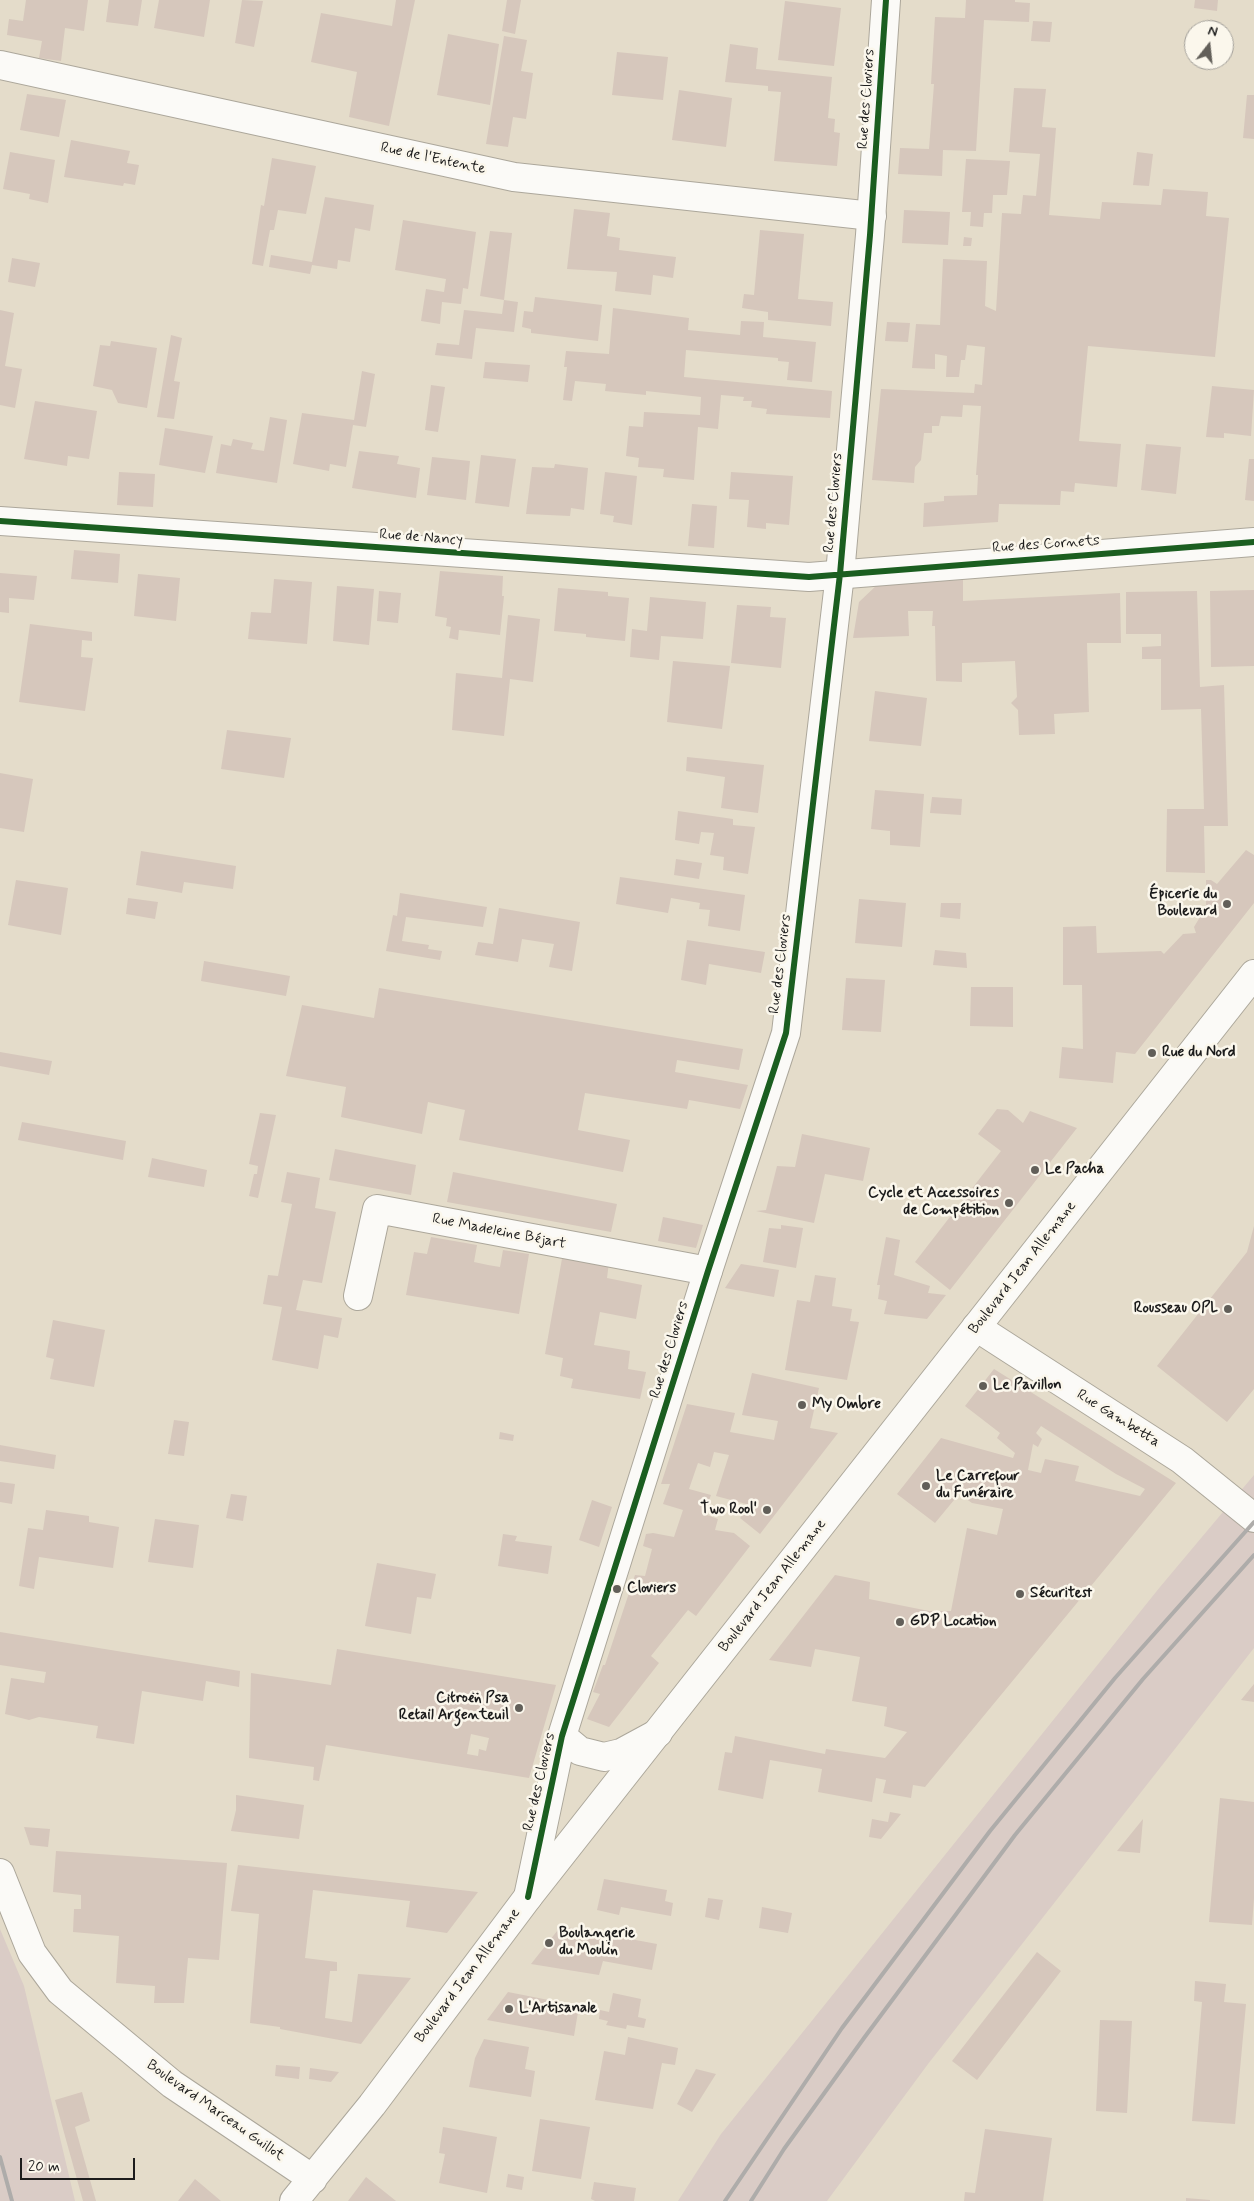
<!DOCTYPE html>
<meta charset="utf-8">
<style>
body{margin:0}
#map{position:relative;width:1254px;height:2201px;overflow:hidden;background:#e4dcca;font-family:Mynerve,sans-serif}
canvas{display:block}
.north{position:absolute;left:1184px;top:20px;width:50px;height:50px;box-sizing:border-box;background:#fbf7ec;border:1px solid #a29f99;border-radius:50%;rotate:16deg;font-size:14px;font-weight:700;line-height:20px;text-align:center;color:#1c1c1c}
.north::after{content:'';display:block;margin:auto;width:18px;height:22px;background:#625f59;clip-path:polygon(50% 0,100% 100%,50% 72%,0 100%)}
.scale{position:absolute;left:20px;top:2158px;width:115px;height:22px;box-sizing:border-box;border:2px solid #1c1c1c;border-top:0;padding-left:6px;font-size:15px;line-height:18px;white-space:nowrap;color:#1c1c1c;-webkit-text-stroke:4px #fbf7ec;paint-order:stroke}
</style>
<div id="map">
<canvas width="1254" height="2201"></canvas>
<div class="north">N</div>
<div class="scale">20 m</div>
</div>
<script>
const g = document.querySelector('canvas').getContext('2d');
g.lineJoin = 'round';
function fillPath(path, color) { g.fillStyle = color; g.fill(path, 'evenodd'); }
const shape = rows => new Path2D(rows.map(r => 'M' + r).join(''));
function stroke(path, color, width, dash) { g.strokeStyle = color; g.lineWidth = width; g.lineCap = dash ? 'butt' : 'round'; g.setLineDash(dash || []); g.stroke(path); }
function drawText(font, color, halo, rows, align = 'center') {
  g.font = font + ' Mynerve,sans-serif'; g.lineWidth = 5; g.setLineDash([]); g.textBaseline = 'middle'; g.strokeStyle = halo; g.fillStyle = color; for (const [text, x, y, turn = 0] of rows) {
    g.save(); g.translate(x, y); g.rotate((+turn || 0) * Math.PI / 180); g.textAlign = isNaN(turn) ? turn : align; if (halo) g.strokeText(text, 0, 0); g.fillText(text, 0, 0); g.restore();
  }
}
const industrial = shape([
 [1254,1475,1254,1648,928,2064,827,2201,678,2201,721,2134,1160,1587],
 [0,1929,24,1986,75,2201,0,2201]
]);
const building = shape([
 [26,0,88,0,84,31,65,28,61,61,39,58,42,41,7,35,9,19,23,21],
 [109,0,142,0,138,26,106,22],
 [159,0,210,0,204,37,154,28],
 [242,0,263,1,254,47,235,43],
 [396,0,415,0,389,126,349,117,357,72,311,62,321,13,392,26],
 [507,0,521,0,515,34,502,31],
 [966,0,1015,0,1015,2,1030,3,1029,22,984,20,976,151,943,150,942,176,898,174,900,148,929,149,934,84,931,84,935,17,965,18],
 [1195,0,1218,0,1217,11,1194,8],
 [785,1,841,8,834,66,778,60],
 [1033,21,1052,22,1050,42,1031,41],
 [448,34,499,44,490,105,437,95],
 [504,36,527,40,521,71,533,73,526,119,513,117,508,147,486,144],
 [730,44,758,48,756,69,832,77,828,118,835,119,834,132,840,133,837,166,774,161,781,92,768,91,768,86,725,82],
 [617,52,668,57,663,100,612,95],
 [1014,88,1046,89,1042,127,1056,128,1049,215,1100,219,1102,202,1161,205,1163,189,1208,192,1206,216,1229,218,1215,357,1088,346,1079,441,1121,444,1117,487,1075,483,1074,492,1061,491,1060,505,999,504,998,522,923,527,924,503,944,501,944,496,977,495,978,475,976,475,981,406,963,405,962,417,941,416,939,426,932,426,932,433,924,433,921,460,915,467,914,483,872,480,881,389,974,393,975,384,982,385,985,347,967,345,965,360,961,360,959,377,946,377,947,356,935,354,935,369,912,368,916,324,940,325,943,259,987,261,985,306,996,311,1002,213,1021,214,1023,195,1036,196,1040,154,1009,152],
 [679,90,732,98,726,147,672,140],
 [27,94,66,100,59,137,20,130],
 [1247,95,1254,95,1254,139,1243,138],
 [71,140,130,151,127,163,139,165,135,185,124,183,123,186,64,177],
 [10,152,55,160,48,203,29,199,30,194,3,189],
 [1137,152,1153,154,1149,186,1133,185],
 [272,158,316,166,306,214,278,210,274,230,270,230,263,266,252,264,261,205,264,206],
 [966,159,1010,161,1007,195,993,195,992,213,984,213,983,227,970,226,971,212,962,212],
 [325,197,374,205,370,231,355,228,350,262,338,260,337,269,312,265,310,274,269,267,271,255,312,262],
 [574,209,610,213,607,236,620,238,619,250,676,257,673,278,653,275,651,295,615,291,617,272,567,269],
 [904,210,950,212,948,245,902,243],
 [403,220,476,232,468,289,463,288,461,304,442,302,440,324,421,321,426,289,444,292,446,279,395,270],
 [760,230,804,234,798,299,833,302,831,326,768,320,768,312,742,308,744,294,754,295],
 [490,231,512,233,504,300,480,296],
 [964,237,972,238,971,246,963,246],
 [12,258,40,263,35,287,8,282],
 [535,297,602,305,598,341,531,333,531,329,522,327,524,311,533,312],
 [504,300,518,302,514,332,476,328,472,359,435,355,437,343,459,345,464,310,502,314],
 [613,308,689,318,688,330,740,335,741,321,764,322,763,337,816,342,812,382,787,380,789,362,778,361,778,358,686,350,684,377,832,391,830,418,766,414,767,409,751,407,752,401,743,401,744,397,721,395,718,429,698,427,694,480,663,477,664,469,638,467,639,458,626,456,629,426,643,427,644,412,700,415,701,397,646,391,646,395,605,391,606,384,575,381,572,401,563,400,567,367,564,367,566,351,609,354],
 [0,310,14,313,5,366,22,369,15,408,0,405],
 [887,322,910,323,908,342,885,341],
 [171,335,182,338,174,381,180,382,174,419,157,417],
 [111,341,157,348,147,408,118,403,112,390,93,386,100,345,110,346],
 [485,362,530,365,528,382,483,378],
 [362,371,375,374,366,427,353,425,346,467,330,464,329,471,293,464,302,413,354,420],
 [431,385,445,387,438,432,425,430],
 [1212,386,1254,390,1251,436,1224,433,1224,438,1206,437],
 [35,401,97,411,89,459,68,456,67,466,24,459],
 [270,417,287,420,277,483,216,473,221,444,231,446,233,439,253,443,251,449,264,451],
 [165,428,213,436,205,473,159,465],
 [1146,444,1181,447,1176,494,1141,490],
 [359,451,399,456,397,464,420,468,416,498,352,488],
 [481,455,516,459,509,507,475,503],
 [432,457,470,461,466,500,427,495],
 [1249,459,1254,459,1254,501,1245,500],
 [555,464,588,468,584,510,571,508,570,516,526,514,532,467,554,468],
 [119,472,155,474,153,507,117,505],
 [605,472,637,476,632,525,613,522,614,516,600,514],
 [731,472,793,476,789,525,766,523,766,529,747,527,749,500,729,499],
 [692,504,717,506,714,548,688,546],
 [74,550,120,554,118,583,71,579],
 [440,571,503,576,502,596,504,596,500,635,459,630,458,640,449,638,451,627,446,626,447,618,435,616],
 [0,573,37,576,34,600,9,598,9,613,0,612],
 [138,574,180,578,176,621,134,616],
 [274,579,312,582,307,644,248,639,251,612,271,613],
 [963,580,963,601,1120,593,1121,643,1087,643,1089,712,1054,714,1055,734,1019,735,1018,710,1011,703,1017,697,1015,661,962,663,962,682,936,681,935,626,932,626,933,611,908,611,909,636,853,638,859,602,878,584],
 [337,586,374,589,369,645,333,641],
 [558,588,608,592,608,596,629,598,625,641,586,637,586,634,554,631],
 [1254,590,1254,666,1211,667,1210,591],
 [379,591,401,593,398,623,377,621],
 [1197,591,1200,687,1224,685,1228,826,1204,826,1205,873,1166,872,1167,809,1204,809,1201,709,1161,710,1161,659,1142,659,1142,647,1161,646,1161,634,1126,634,1126,592],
 [650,597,706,602,703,639,661,636,659,660,630,657,632,629,647,631],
 [737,605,771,607,770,617,786,618,781,668,731,663],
 [508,615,540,619,533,682,510,679,504,736,452,730,456,673,502,678],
 [30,624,92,632,92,641,82,640,81,657,93,658,85,711,19,702],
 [673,661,730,666,722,729,667,722],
 [875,691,927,698,921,746,869,741],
 [227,730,291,738,284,778,221,769],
 [687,757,764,765,758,813,721,808,725,777,686,771],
 [0,773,33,779,24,832,0,828],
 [875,790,924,794,920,847,890,845,890,831,871,829],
 [932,797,962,799,961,815,930,813],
 [678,811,733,819,733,825,755,827,748,874,723,870,724,857,710,855,714,833,701,832,699,844,675,840],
 [1246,850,1254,855,1254,903,1135,1054,1116,1052,1113,1083,1059,1078,1062,1047,1083,1049,1082,985,1063,985,1063,927,1096,926,1097,953,1161,951,1164,954,1183,934,1196,933,1194,927,1206,907,1206,880,1211,880,1217,884],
 [141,851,236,866,233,889,184,882,182,893,136,885],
 [676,859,702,863,699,879,674,875],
 [620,877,745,895,740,931,708,926,710,910,699,909,700,903,671,898,668,913,616,904],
 [16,880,68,888,61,935,8,925],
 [400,893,487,907,483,927,406,917,402,941,429,945,428,949,442,951,440,960,386,951,393,915,397,916],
 [128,898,158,902,155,919,126,914],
 [859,899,906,903,902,947,855,943],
 [941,903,961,903,960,919,940,917],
 [499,908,580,922,572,971,549,967,554,944,522,939,518,962,475,955,478,942,493,944],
 [687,940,765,952,761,973,709,964,706,985,681,980],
 [935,950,966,953,967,968,933,965],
 [204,961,290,976,286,996,201,981],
 [846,978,885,980,881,1032,842,1030],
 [971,987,1013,987,1013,1027,970,1026],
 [379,988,743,1049,739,1070,677,1060,675,1072,748,1085,740,1109,689,1100,687,1109,585,1093,578,1130,630,1140,623,1172,459,1140,465,1110,428,1102,422,1134,341,1117,346,1087,286,1076,302,1005,374,1018],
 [0,1052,52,1061,49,1075,0,1066],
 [997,1109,1008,1110,1023,1123,1030,1111,1077,1128,950,1290,915,1262,1001,1151,978,1134],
 [260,1113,276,1115,258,1198,249,1196,254,1174,257,1174,258,1166,249,1164],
 [22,1122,126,1141,123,1160,18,1140],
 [802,1134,870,1148,863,1181,825,1174,814,1223,756,1211,766,1210,777,1166,795,1167],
 [335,1149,416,1165,411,1195,329,1180],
 [152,1158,207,1170,204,1187,148,1177],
 [287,1172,320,1178,315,1208,336,1212,322,1283,303,1280,296,1310,342,1318,338,1338,324,1335,318,1369,272,1360,282,1307,263,1304,268,1275,278,1276,292,1204,281,1202],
 [453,1172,617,1204,611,1232,447,1202],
 [663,1217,703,1225,696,1248,658,1241],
 [781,1225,803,1228,796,1268,763,1262,769,1228,781,1229],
 [1254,1226,1254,1389,1227,1422,1157,1366,1247,1252],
 [431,1237,477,1245,474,1262,488,1265,500,1267,503,1250,529,1254,519,1314,406,1295,414,1252,427,1254],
 [886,1237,900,1240,894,1275,930,1286,928,1293,946,1295,927,1319,884,1314,887,1301,878,1299,880,1285,877,1285],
 [563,1253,609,1262,607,1278,642,1285,636,1319,600,1312,594,1345,630,1351,628,1369,646,1372,640,1399,571,1388,573,1379,560,1376,563,1358,545,1354],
 [741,1264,779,1270,774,1297,725,1288],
 [815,1275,836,1278,832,1306,852,1309,850,1321,859,1322,847,1380,785,1370,797,1300,810,1302],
 [53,1320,105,1330,94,1387,50,1379,54,1359,46,1357],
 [994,1369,1176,1483,925,1787,913,1785,911,1798,883,1793,886,1780,876,1778,872,1802,818,1792,822,1769,770,1760,763,1799,718,1790,725,1752,732,1753,735,1736,825,1754,826,1749,885,1758,907,1732,884,1726,887,1707,852,1701,860,1657,815,1649,811,1667,769,1660,835,1575,870,1582,869,1599,929,1611,951,1611,967,1528,997,1535,1003,1509,972,1503,959,1494,935,1523,897,1494,941,1438,1013,1458,1015,1453,997,1438,1000,1433,965,1406],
 [1041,1426,1116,1474,1145,1489,1140,1496,1075,1481,1079,1466,1045,1459,1041,1473,1028,1470,1033,1444,1038,1447,1042,1439,1036,1433],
 [752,1373,819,1388,810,1428,838,1433,760,1534,740,1518,750,1505,716,1496,729,1455,714,1452,710,1467,698,1463,689,1489,711,1495,704,1514,718,1519,715,1530,734,1533,750,1546,696,1616,688,1610,651,1656,659,1663,609,1727,587,1719,600,1694,593,1692,603,1665,605,1665,635,1575,645,1576,652,1549,643,1546,646,1534,653,1533,674,1537,683,1510,663,1504,670,1484,661,1484,687,1404,735,1413,730,1432,774,1440,778,1421,742,1415],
 [174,1420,189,1422,184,1456,168,1454],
 [500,1432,514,1435,513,1441,499,1439],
 [0,1445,56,1455,54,1469,0,1461],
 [0,1482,15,1484,12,1504,0,1502],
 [231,1494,247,1496,243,1521,226,1518],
 [592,1500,612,1507,599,1547,579,1540],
 [46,1510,89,1516,89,1522,119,1527,113,1568,39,1557,34,1589,19,1586,28,1528,43,1530],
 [155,1519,199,1525,193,1568,148,1562],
 [503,1534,517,1536,515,1541,552,1546,548,1574,498,1566],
 [377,1563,436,1574,431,1599,417,1597,411,1634,365,1626],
 [0,1632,240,1671,239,1687,206,1681,203,1701,142,1691,134,1744,96,1738,98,1726,39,1717,29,1720,5,1714,11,1678,44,1683,46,1672,0,1665],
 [337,1649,556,1685,529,1778,326,1745,319,1781,313,1780,314,1767,249,1758,251,1673,331,1685],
 [471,1734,489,1738,486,1751,479,1749,478,1756,467,1754],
 [1254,1684,1254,1702,1241,1700],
 [236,1795,304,1805,299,1839,231,1831,236,1810],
 [1220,1798,1254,1802,1254,1898,1252,1925,1209,1922],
 [890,1812,901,1814,881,1839,869,1837,872,1819,888,1822],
 [1143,1819,1140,1853,1117,1851],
 [24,1827,50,1829,48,1847,30,1845],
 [56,1851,227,1863,219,1960,188,1958,184,2003,154,2003,155,1986,116,1983,119,1936,73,1932,74,1909,81,1909,81,1895,53,1892],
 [238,1865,354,1878,478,1892,447,1933,406,1927,410,1901,313,1890,305,1958,337,1962,337,1971,330,1971,325,2018,352,2022,358,1974,411,1978,361,2044,280,2029,280,2027,250,2023,259,1914,231,1911],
 [604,1879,667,1890,665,1901,673,1903,671,1916,621,1907,619,1915,597,1910],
 [708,1898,723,1900,719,1920,705,1917],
 [762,1907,792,1913,788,1933,759,1928],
 [561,1926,657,1944,652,1970,603,1961,599,1975,531,1964],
 [1037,1952,1061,1971,977,2080,952,2061],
 [1195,1981,1226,1984,1224,2002,1246,2004,1235,2124,1192,2121,1202,2002,1194,2001],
 [508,1992,579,2006,574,2036,487,2020],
 [613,1993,641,1999,638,2017,646,2019,644,2028,627,2025,626,2029,606,2025,608,2021,599,2019,600,2010,609,2012],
 [1100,2020,1132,2021,1127,2113,1096,2111],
 [628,2037,678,2048,675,2065,662,2063,653,2109,595,2100,604,2051,625,2055],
 [484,2039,529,2047,525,2069,535,2071,531,2097,469,2087,475,2058],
 [276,2065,300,2067,299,2079,275,2076],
 [310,2068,339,2072,331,2082,309,2079],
 [696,2069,716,2074,692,2112,677,2104],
 [82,2092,90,2121,75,2127,96,2201,83,2201,55,2100],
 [540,2119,590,2127,581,2179,532,2171],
 [443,2127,497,2137,487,2193,439,2183,445,2154,439,2153],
 [985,2129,1052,2138,1043,2201,964,2201,965,2192,975,2193],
 [508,2174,524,2177,522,2190,506,2187],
 [366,2177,396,2201,348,2201],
 [195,2179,221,2201,178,2201],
 [594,2182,636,2188,634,2201,595,2201,591,2199],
 [1186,2198,1210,2200,1210,2201,1186,2201]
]);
const minor = shape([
 [0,65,514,177,872,216],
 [0,521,809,577,1254,542],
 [358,1296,377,1209,708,1271],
 [976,1327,1182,1460,1254,1518]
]);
const tertiary = shape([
 [562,1736,580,1751,604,1757,621,1753,658,1733],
 [528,1897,562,1736,708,1271,786,1033,840,574,870,235,886,0]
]);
const secondary = shape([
 [0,1873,32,1953,60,1991,172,2084,313,2179],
 [294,2201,372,2105,528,1897,1254,974]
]);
const rail = shape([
 [0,2157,12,2201],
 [725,2201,842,2028,990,1831,1115,1678,1254,1522],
 [751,2201,784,2149,864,2038,1015,1835,1143,1679,1254,1555]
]);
const cycleway = shape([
 [0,521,809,577,1254,542],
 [528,1897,562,1736,708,1271,786,1033,840,574,870,235,886,0]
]);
const markers = [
 [1227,904,5,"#625f59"],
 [1152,1053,5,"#625f59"],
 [1035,1170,5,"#625f59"],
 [1009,1203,5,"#625f59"],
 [1228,1309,5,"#625f59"],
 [983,1386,5,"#625f59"],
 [802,1405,5,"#625f59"],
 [926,1486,5,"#625f59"],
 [767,1510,5,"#625f59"],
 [617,1589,5,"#625f59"],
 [1020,1594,5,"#625f59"],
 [900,1622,5,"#625f59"],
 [519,1708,5,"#625f59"],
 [549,1943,5,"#625f59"],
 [509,2009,5,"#625f59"]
];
const streetNames = [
 ["Rue des Cloviers",867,99,-86],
 ["Rue de l'Entente",433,159,12],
 ["Rue des Cloviers",834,503,-85],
 ["Rue de Nancy",421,538,4],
 ["Rue des Cornets",1046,545,-4],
 ["Rue des Cloviers",781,964,-83],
 ["Rue Madeleine Béjart",499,1232,11],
 ["Boulevard Jean Allemane",1023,1268,-52],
 ["Rue des Cloviers",670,1350,-73],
 ["Rue Gambetta",1118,1419,32],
 ["Boulevard Jean Allemane",773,1586,-52],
 ["Rue des Cloviers",540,1782,-77],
 ["Boulevard Jean Allemane",468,1976,-53],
 ["Boulevard Marceau Guillot",215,2111,35]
];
const poiNames = [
 ["Épicerie du",1217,895,"right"],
 ["Boulevard",1217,912,"right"],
 ["Rue du Nord",1162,1053],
 ["Le Pacha",1045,1170],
 ["Cycle et Accessoires",999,1194,"right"],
 ["de Compétition",999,1211,"right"],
 ["Rousseau OPL",1218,1309,"right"],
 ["Le Pavillon",993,1386],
 ["My Ombre",812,1405],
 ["Le Carrefour",936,1477],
 ["du Funéraire",936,1494],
 ["Two Rool'",757,1510,"right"],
 ["Cloviers",627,1589],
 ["Sécuritest",1030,1594],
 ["GDP Location",910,1622],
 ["Citroën Psa",509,1699,"right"],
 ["Retail Argenteuil",509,1716,"right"],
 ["Boulangerie",559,1934],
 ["du Moulin",559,1951],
 ["L'Artisanale",519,2009]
];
fillPath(industrial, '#daccc6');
fillPath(building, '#d6c7bc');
stroke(minor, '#aca79b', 30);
stroke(tertiary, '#aca79b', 30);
stroke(secondary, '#aca79b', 30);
stroke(minor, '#fbfaf7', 28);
stroke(tertiary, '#fbfaf7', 28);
stroke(secondary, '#fbfaf7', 28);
stroke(rail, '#aeacaa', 4);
stroke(cycleway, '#1b5e20', 6);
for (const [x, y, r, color] of markers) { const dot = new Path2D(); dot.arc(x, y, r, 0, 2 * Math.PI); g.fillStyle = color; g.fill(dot); stroke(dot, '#fbf7ec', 2); }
drawText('15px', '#1c1c1c', '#fbf7ec', streetNames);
drawText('bold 15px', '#1c1c1c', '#fbf7ec', poiNames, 'left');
</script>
